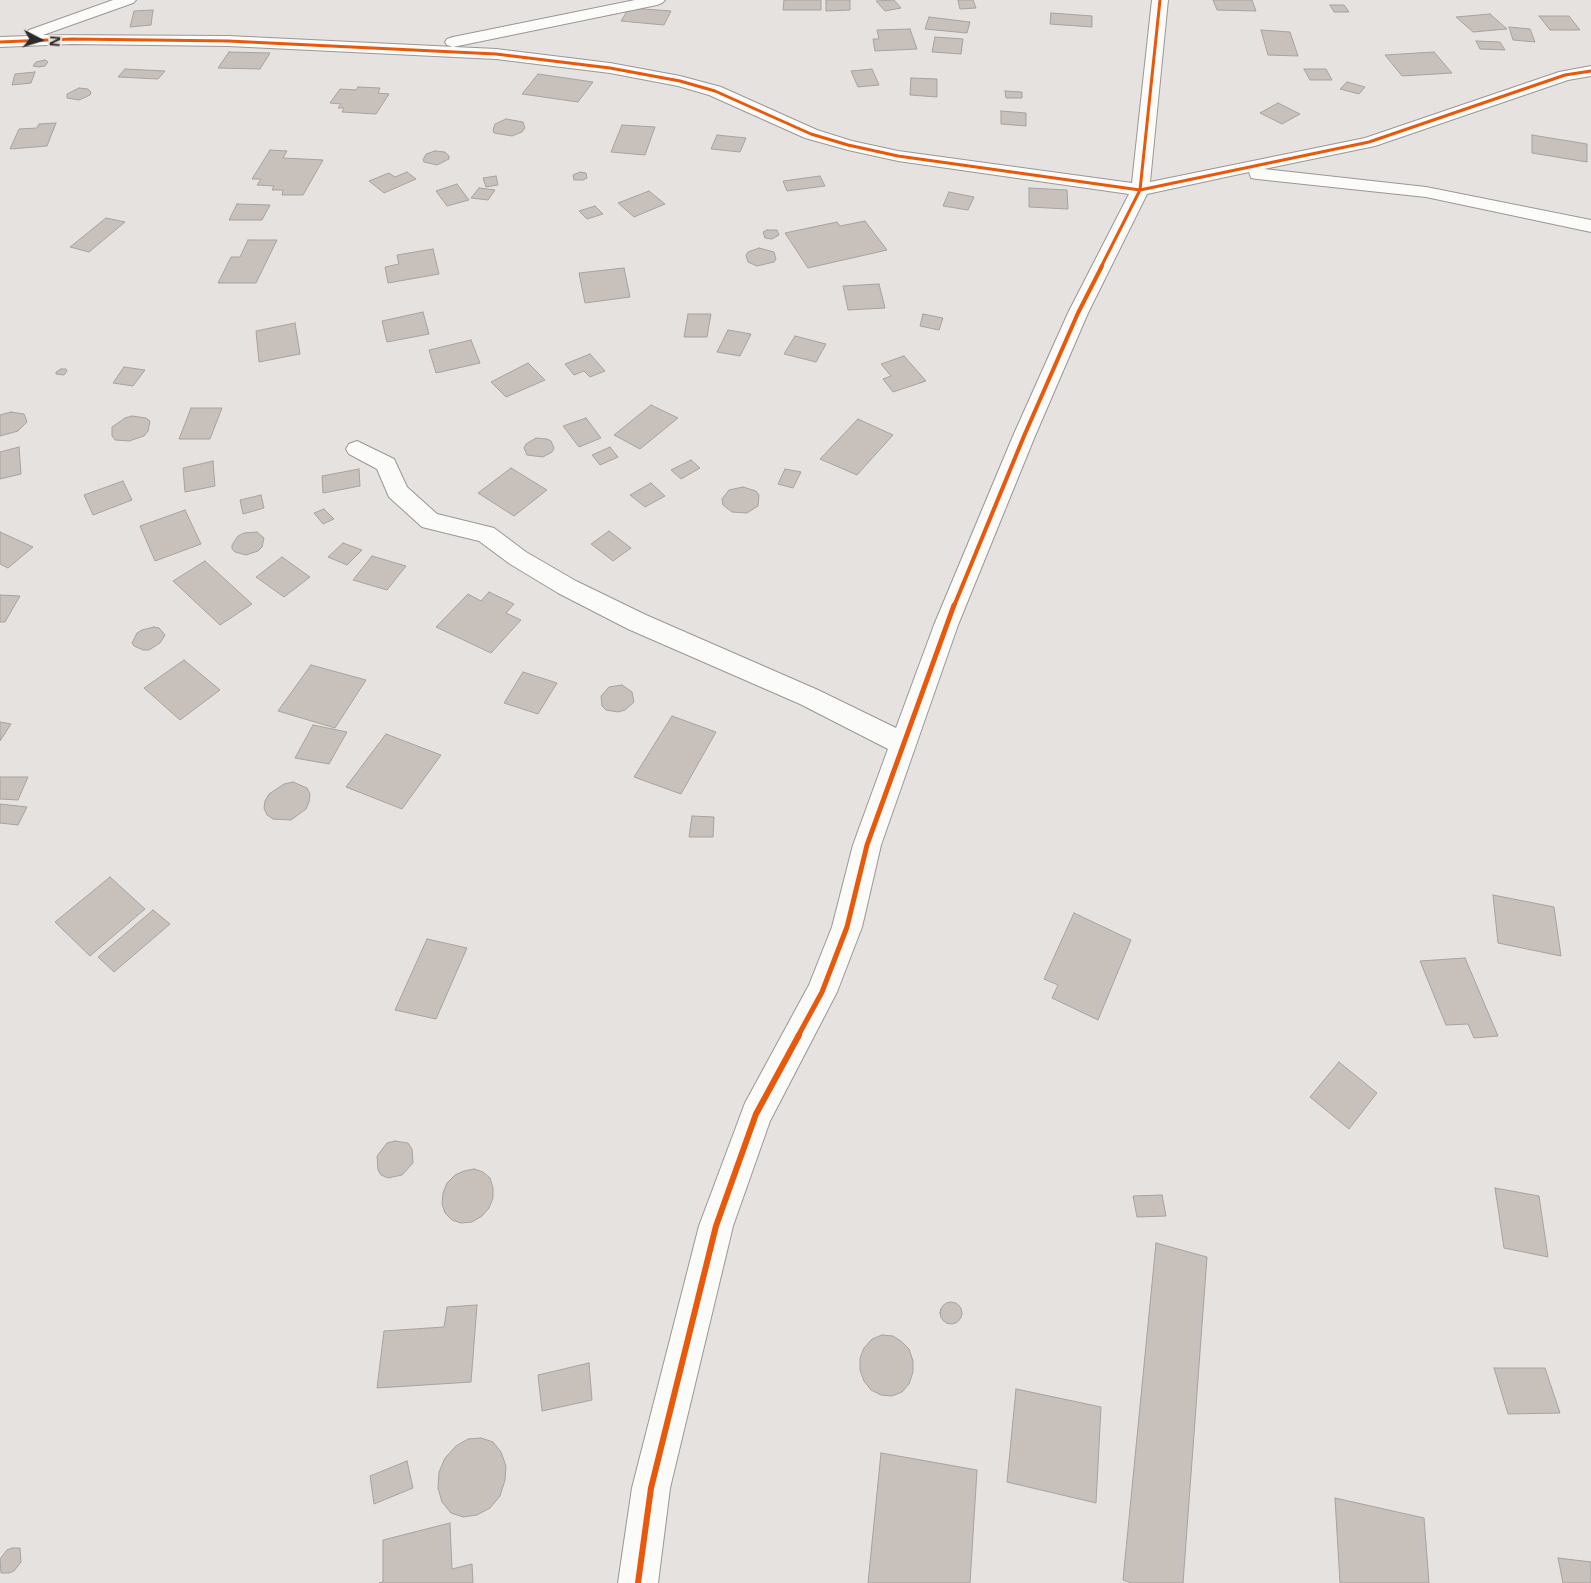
<!DOCTYPE html>
<style>
body{margin:0}
#map{position:relative;width:1591px;height:1583px;overflow:hidden;background:#e5e2e0;font-family:"Open Sans",sans-serif}
canvas{display:block}
.north{position:absolute;left:15px;top:15px;width:50px;height:50px;-webkit-text-stroke:4px #e7e1de;paint-order:stroke;rotate:95deg;font-size:14px;font-weight:700;line-height:20px;text-align:center;color:#2d2b2a}
.north::after{content:'';display:block;margin:auto;width:18px;height:22px;background:#2d2b2a;clip-path:polygon(50% 0,100% 100%,50% 72%,0 100%)}
</style>
<div id="map">
<canvas width="1591" height="1583"></canvas>
<div class="north">N</div>
</div>
<script>
const g = document.querySelector('canvas').getContext('2d');
g.lineJoin = 'round';
function fillPath(path, color) { g.fillStyle = color; g.fill(path, 'evenodd'); }
const shape = rows => new Path2D(rows.map(r => 'M' + r).join(''));
function stroke(path, color, width, dash) { g.strokeStyle = color; g.lineWidth = width; g.lineCap = dash ? 'butt' : 'round'; g.setLineDash(dash || []); g.stroke(path); }
const building = shape([
 [784,0,821,0,821,10,783,10,784,0],
 [826,0,850,0,850,10,826,11,826,0],
 [894,0,901,8,885,11,876,1,894,0],
 [958,0,973,0,976,8,960,9,958,0],
 [1213,0,1252,0,1256,11,1217,10,1213,0],
 [1330,5,1344,5,1349,12,1334,12,1330,5],
 [629,8,671,11,664,25,621,21,629,8],
 [153,10,151,25,130,27,134,11,153,10],
 [1051,13,1092,16,1092,27,1050,24,1051,13],
 [1490,14,1507,29,1473,32,1456,17,1490,14],
 [1539,16,1569,16,1580,30,1550,30,1539,16],
 [929,17,970,22,967,33,925,29,929,17],
 [1509,27,1530,29,1535,42,1513,40,1509,27],
 [910,29,917,49,875,51,873,39,879,39,877,30,910,29],
 [1261,30,1290,32,1298,56,1268,55,1261,30],
 [935,37,963,39,961,54,932,52,935,37],
 [1476,41,1500,42,1505,50,1480,49,1476,41],
 [229,52,270,53,260,69,218,68,229,52],
 [1434,52,1452,73,1402,76,1385,55,1434,52],
 [45,60,48,62,45,66,39,67,33,66,36,62,45,60],
 [125,69,165,71,158,79,118,77,125,69],
 [872,69,879,85,858,87,851,71,872,69],
 [1304,69,1326,69,1332,80,1310,80,1304,69],
 [35,72,31,83,12,85,15,74,35,72],
 [538,74,593,82,578,102,522,94,538,74],
 [911,78,937,79,937,97,910,95,911,78],
 [1347,82,1365,87,1359,94,1340,89,1347,82],
 [358,87,380,88,378,93,389,94,376,114,342,112,344,108,338,108,341,104,330,103,340,89,356,90,358,87],
 [79,88,88,89,91,92,90,95,79,100,67,98,67,94,79,88],
 [1005,91,1022,92,1022,98,1006,98,1005,91],
 [1278,103,1300,114,1282,124,1260,113,1278,103],
 [1001,111,1026,113,1026,126,1001,124,1001,111],
 [506,119,523,122,525,128,522,132,512,136,494,133,493,130,495,124,506,119],
 [56,123,47,146,10,149,19,129,37,128,39,124,56,123],
 [622,125,655,127,645,155,611,152,622,125],
 [717,135,746,138,740,152,711,149,717,135],
 [1532,135,1587,144,1587,162,1532,153,1532,135],
 [270,150,287,151,283,158,323,160,303,195,282,195,283,190,272,190,274,186,257,185,261,179,252,179,270,150],
 [435,151,445,152,449,156,449,159,437,165,424,162,423,160,426,154,435,151],
 [407,172,416,179,384,193,369,181,389,173,395,177,407,172],
 [580,172,586,173,587,178,583,180,574,180,573,175,580,172],
 [496,176,498,185,486,187,483,178,496,176],
 [820,176,825,186,787,191,783,181,820,176],
 [457,184,469,200,447,206,436,191,457,184],
 [479,188,495,190,488,200,471,198,479,188],
 [1029,188,1067,190,1068,209,1029,207,1029,188],
 [649,191,665,204,634,217,618,203,649,191],
 [949,192,974,197,968,210,943,206,949,192],
 [237,204,270,205,262,220,229,220,237,204],
 [595,206,603,214,587,219,579,211,595,206],
 [106,218,125,222,89,252,70,247,106,218],
 [865,221,887,250,808,268,785,233,837,222,840,226,865,221],
 [767,230,777,230,779,235,772,239,765,238,763,232,767,230],
 [248,240,277,240,256,283,218,283,231,257,240,257,248,240],
 [759,248,774,252,776,259,774,262,757,266,748,262,746,255,748,252,759,248],
 [433,249,439,274,388,283,385,267,399,264,397,255,433,249],
 [624,268,630,297,585,303,579,273,624,268],
 [879,284,885,308,848,310,843,286,879,284],
 [423,312,429,334,387,342,382,321,423,312],
 [688,314,711,314,707,337,684,337,688,314],
 [923,314,943,318,939,330,920,326,923,314],
 [295,323,300,354,259,362,256,331,295,323],
 [728,330,751,334,740,356,717,352,728,330],
 [795,336,826,344,816,362,784,354,795,336],
 [471,340,480,363,436,373,429,350,471,340],
 [590,354,605,371,590,377,584,371,574,375,565,364,590,354],
 [904,356,926,381,893,392,883,379,891,376,881,364,904,356],
 [528,363,545,380,506,397,491,382,528,363],
 [124,367,145,370,133,386,113,383,124,367],
 [61,369,66,369,67,371,64,375,56,374,56,372,61,369],
 [651,405,678,418,640,449,614,435,651,405],
 [191,408,222,408,210,439,179,439,191,408],
 [11,412,24,414,27,422,18,431,0,436,0,415,11,412],
 [132,416,146,418,150,421,148,431,144,436,129,441,115,440,112,436,112,427,125,418,132,416],
 [586,418,601,438,579,447,563,426,586,418],
 [858,419,893,435,857,475,820,459,858,419],
 [536,438,547,439,551,441,554,448,552,452,543,457,527,455,524,448,526,444,536,438],
 [19,447,21,474,0,479,0,452,19,447],
 [610,447,618,457,600,465,592,455,610,447],
 [691,460,700,468,681,479,671,470,691,460],
 [213,461,215,486,185,492,183,468,213,461],
 [511,468,547,490,514,516,478,493,511,468],
 [359,469,360,486,323,493,322,476,359,469],
 [785,469,801,472,793,488,778,484,785,469],
 [123,481,132,500,93,515,84,495,123,481],
 [651,483,665,496,645,507,630,495,651,483],
 [743,487,756,491,759,495,758,506,747,513,732,512,723,505,722,499,729,490,743,487],
 [261,495,264,508,243,514,240,500,261,495],
 [324,509,334,519,323,524,314,513,324,509],
 [185,510,201,544,155,561,140,526,185,510],
 [609,531,631,548,613,561,591,544,609,531],
 [0,532,33,547,8,568,0,564,0,532],
 [257,532,264,538,262,547,258,551,246,555,235,552,232,549,232,545,238,536,244,533,257,532],
 [343,543,362,550,347,565,328,557,343,543],
 [372,556,406,566,387,590,353,580,372,556],
 [282,557,310,577,284,597,256,577,282,557],
 [205,561,252,604,220,625,173,581,205,561],
 [489,592,514,604,506,613,521,620,491,653,436,627,468,594,481,601,489,592],
 [0,595,20,596,5,622,0,622,0,595],
 [154,627,159,628,165,635,160,643,149,650,143,650,134,646,132,643,137,633,142,630,154,627],
 [184,660,220,690,180,720,144,688,184,660],
 [311,665,366,680,335,728,278,711,311,665],
 [523,672,557,683,538,714,504,703,523,672],
 [622,685,632,692,634,702,625,710,618,712,606,710,602,706,601,696,609,687,622,685],
 [672,716,716,732,681,794,634,777,672,716],
 [0,722,11,724,0,741,0,722],
 [313,725,347,732,329,764,295,758,313,725],
 [386,734,441,755,402,809,346,787,386,734],
 [0,777,28,777,18,800,0,799,0,777],
 [293,782,307,788,310,794,309,802,306,809,291,820,273,819,267,815,264,808,265,801,269,794,284,784,293,782],
 [0,804,27,807,18,825,0,823,0,804],
 [692,816,714,817,713,837,689,837,692,816],
 [110,877,145,909,90,956,55,922,110,877],
 [1493,895,1554,907,1561,956,1498,943,1493,895],
 [153,910,170,924,114,972,98,957,153,910],
 [1074,913,1131,940,1098,1020,1052,998,1058,985,1044,979,1074,913],
 [427,939,467,948,436,1019,395,1010,427,939],
 [1465,958,1498,1036,1474,1038,1468,1024,1446,1025,1420,961,1465,958],
 [1339,1062,1377,1093,1349,1129,1310,1097,1339,1062],
 [395,1141,408,1143,412,1149,413,1163,402,1175,388,1178,381,1175,378,1170,377,1156,387,1143,395,1141],
 [474,1169,483,1172,490,1178,493,1188,493,1198,489,1208,482,1216,472,1222,461,1223,452,1220,445,1213,442,1204,443,1193,447,1183,455,1175,464,1171,474,1169],
 [1495,1188,1539,1196,1548,1257,1504,1248,1495,1188],
 [1162,1195,1166,1216,1137,1217,1133,1196,1162,1195],
 [1156,1243,1207,1257,1183,1583,1131,1583,1123,1580,1156,1243],
 '940 1313a11 11 0 1 1 22 0a11 11 0 1 1-22 0Z',
 [477,1305,471,1382,377,1388,384,1331,444,1327,447,1307,477,1305],
 [882,1335,893,1336,902,1342,909,1349,913,1361,913,1372,909,1384,902,1392,892,1396,881,1395,871,1390,864,1381,860,1370,860,1358,864,1348,872,1339,882,1335],
 [589,1363,592,1400,542,1411,538,1375,589,1363],
 [1494,1368,1545,1368,1560,1413,1508,1414,1494,1368],
 [1016,1389,1101,1407,1096,1503,1007,1482,1016,1389],
 [481,1438,493,1442,501,1452,506,1466,505,1480,500,1496,490,1508,477,1515,463,1517,451,1513,442,1502,438,1488,439,1472,445,1458,456,1446,468,1439,481,1438],
 [881,1453,977,1470,970,1583,868,1583,881,1453],
 [407,1461,413,1488,374,1504,370,1476,407,1461],
 [1335,1498,1424,1518,1429,1583,1340,1583,1335,1498],
 [450,1523,452,1569,472,1564,473,1583,379,1583,383,1582,383,1540,450,1523],
 [12,1548,20,1548,21,1562,14,1571,9,1573,1,1573,0,1559,7,1550,12,1548],
 [1558,1558,1591,1562,1591,1583,1563,1583,1558,1558]
]);
const street = shape([
 [113,0,136,0,133,3,43,35,228,36,496,49,610,63,680,76,721,87,817,130,852,141,898,151,1132,183,1152,0,1168,0,1150,182,1365,138,1559,72,1591,66,1591,76,1568,80,1375,146,1264,169,1426,187,1591,220,1591,232,1426,197,1257,179,1251,178,1249,172,1147,194,1088,313,1035,436,958,625,881,845,862,927,837,992,770,1121,733,1226,670,1488,658,1583,618,1583,632,1488,699,1226,745,1103,809,985,832,927,853,845,888,749,800,704,628,629,558,593,510,564,479,541,422,527,389,497,377,469,349,454,346,449,349,444,357,441,394,459,407,487,437,514,494,528,526,552,576,581,646,615,818,690,896,728,934,625,1013,436,1068,313,1129,194,898,161,848,150,805,138,709,95,678,86,610,73,496,59,228,46,72,44,0,47,0,37,29,36,27,33,29,30,113,0],
 [635,0,665,0,662,3,657,5,453,47,447,45,445,42,447,39,453,37,635,0]
]);
const cyclewayFar3 = shape([
 [0,42,72,39,228,41,496,54,610,68,680,81,715,91,811,134,848,145,898,156,1140,190,1369,142,1565,75,1591,71],
 [1101,267,1140,190,1160,0]
]);
const cyclewayFar2 = shape([
 [954,606,1024,436,1078,313,1102,266]
]);
const cyclewayFar1 = shape([
 [798,1036,822,992,847,927,867,845,954,605]
]);
const cycleway = shape([
 [638,1583,651,1488,716,1226,756,1114,799,1035]
]);
fillPath(building, '#c8c0ba');
stroke(building, '#a5a3a1', 1);
stroke(street, '#9a9796', 2);
fillPath(street, '#fbfbfa');
stroke(cyclewayFar3, '#e8590c', 3);
stroke(cyclewayFar2, '#e8590c', 4);
stroke(cyclewayFar1, '#e8590c', 5);
stroke(cycleway, '#e8590c', 6);
</script>
